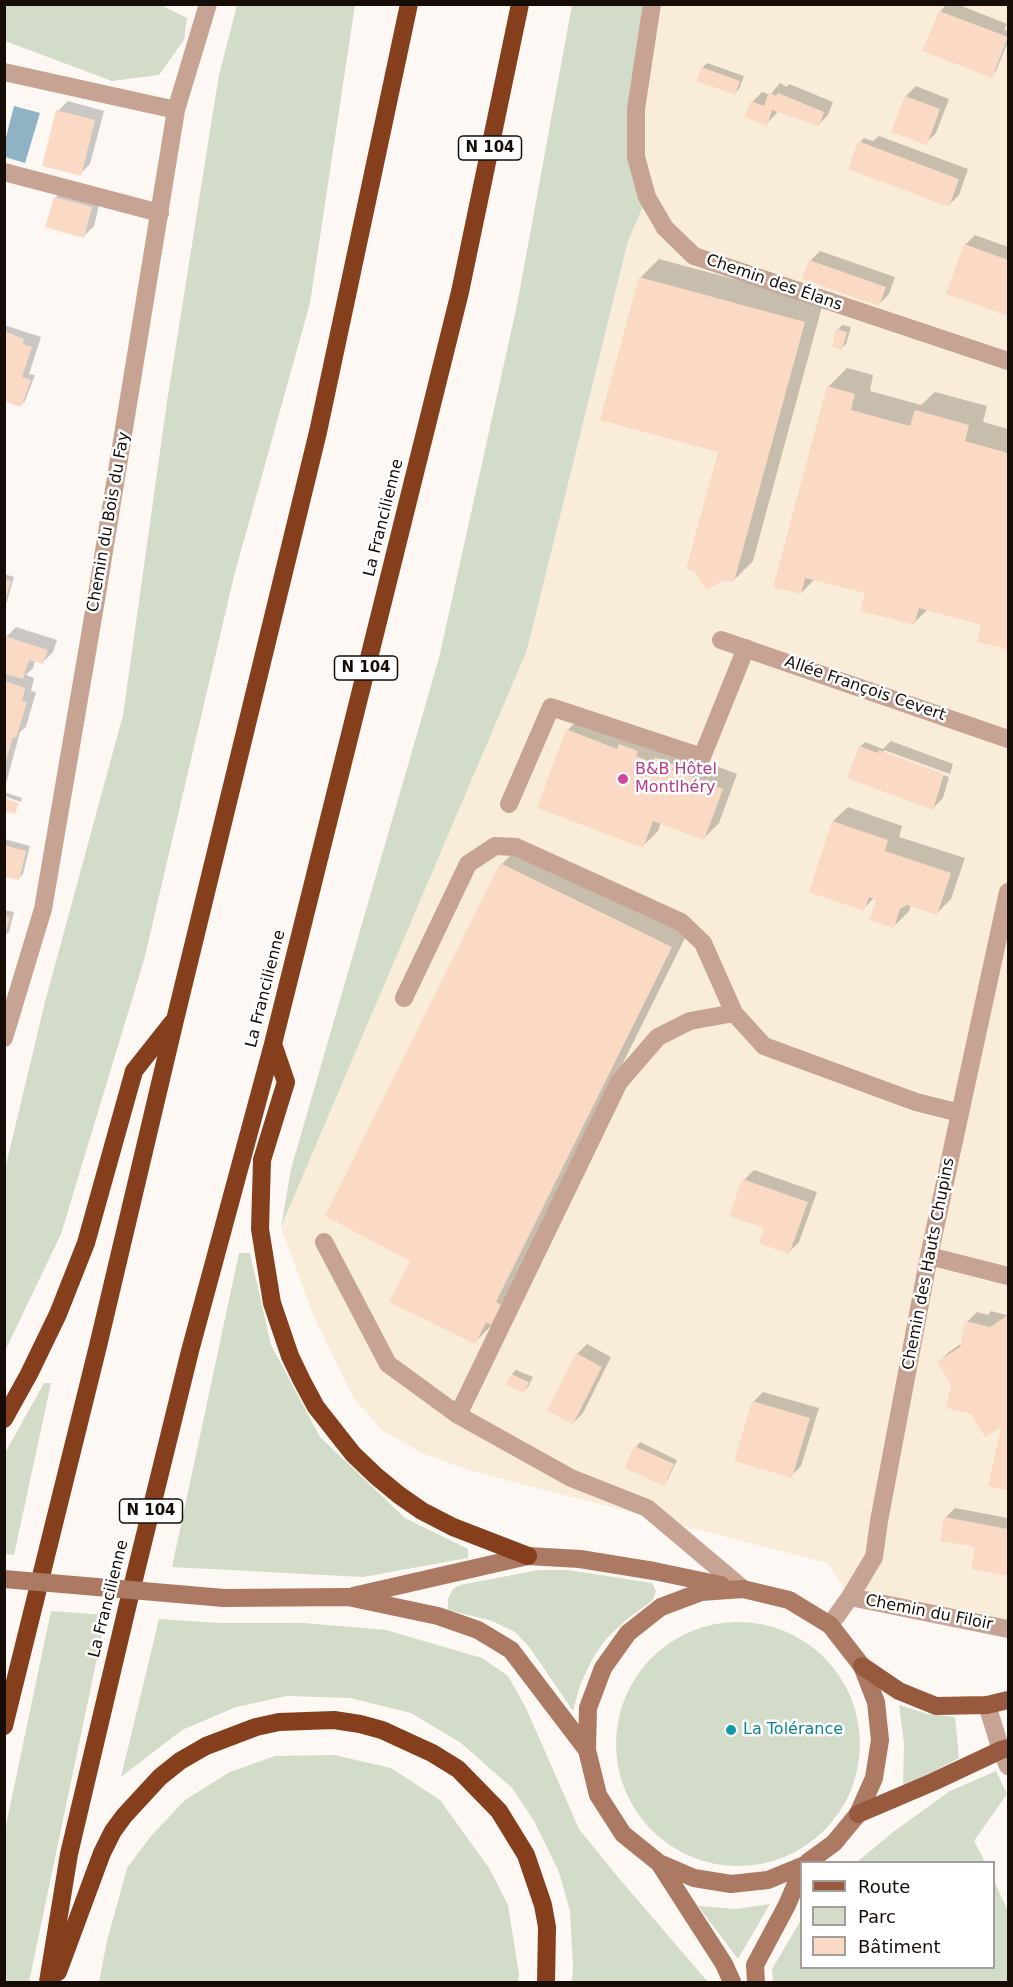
<!DOCTYPE html>
<meta charset="utf-8">
<style>
body{margin:0}
#map{position:relative;width:1013px;height:1987px;overflow:hidden;background:#fdf8f4;font-family:"DejaVu Sans",sans-serif}
canvas{display:block}
.frame{position:absolute;inset:0;border:6px solid #160d08;pointer-events:none}
.legend{position:absolute;left:800px;top:1861px;width:195px;height:108px;box-sizing:border-box;background:#fff;border:2px solid #a29e9c;margin:0;padding:8px 10px;list-style:none;font-size:18px;color:#160d08}
.legend li{display:flex;align-items:center;gap:12px;height:30px}
.legend b{width:30px;border:2px solid #a29e9c}
</style>
<div id="map">
<canvas width="1013" height="1987"></canvas>
<div class="frame"></div>
<ul class="legend">
<li><b style="height:8px;background:#975a3e"></b>Route</li>
<li><b style="height:16px;background:#d2dcc9"></b>Parc</li>
<li><b style="height:16px;background:#fbdac5"></b>Bâtiment</li>
</ul>
</div>
<script>
const g = document.querySelector('canvas').getContext('2d');
g.lineJoin = 'round';
function fillPath(path, color) { g.fillStyle = color; g.fill(path, 'evenodd'); }
const shape = rows => new Path2D(rows.map(r => 'M' + r).join(''));
function stroke(path, color, width, dash) { g.strokeStyle = color; g.lineWidth = width; g.lineCap = dash ? 'butt' : 'round'; g.setLineDash(dash || []); g.stroke(path); }
function drawText(font, color, halo, rows, align = 'center') {
  g.font = font + ' "DejaVu Sans",sans-serif'; g.lineWidth = 5; g.setLineDash([]); g.textBaseline = 'middle'; g.strokeStyle = halo; g.fillStyle = color; for (const [text, x, y, turn = 0] of rows) {
    g.save(); g.translate(x, y); g.rotate((+turn || 0) * Math.PI / 180); g.textAlign = isNaN(turn) ? turn : align; if (halo) g.strokeText(text, 0, 0); g.fillText(text, 0, 0); g.restore();
  }
}
const industrial = shape([
 [652,5,1008,5,1008,1629,850,1597,827,1563,471,1471,424,1454,383,1431,354,1399,313,1315,281,1227,527,650,628,241,647,197,636,157]
]);
const green = shape([
 [4,5,161,5,187,18,184,40,159,75,112,81,5,41],
 [237,5,355,5,310,303,234,576,144,960,61,1234,5,1351,5,1169,45,1002,123,715,167,402,212,118,219,75],
 [572,5,652,5,636,109,647,197,628,241,527,650,281,1227,291,1169,439,658,517,305],
 [239,1253,250,1253,271,1345,320,1437,405,1518,468,1549,468,1558,363,1577,172,1567],
 [44,1383,51,1383,14,1555,5,1554,5,1453],
 [539,1570,568,1570,652,1583,656,1591,653,1600,626,1620,607,1638,594,1656,580,1685,573,1711,530,1648,515,1632,492,1621,448,1610,448,1599,453,1589,460,1585],
 [51,1611,106,1615,29,1982,5,1982,5,1830],
 [159,1619,219,1623,304,1623,386,1630,482,1658,508,1676,526,1708,579,1829,617,1876,708,1982,572,1982,573,1966,570,1911,559,1872,534,1821,512,1788,461,1743,411,1713,350,1698,287,1696,236,1707,182,1730,121,1777],
 '616 1744a122 122 0 1 1 244 0a122 122 0 1 1-244 0Z',
 [899,1705,928,1714,955,1717,959,1758,903,1788,904,1743],
 [334,1755,391,1768,440,1800,489,1868,508,1905,519,1974,518,1982,99,1982,107,1941,127,1868,151,1836,185,1800,230,1772,275,1756],
 [996,1771,1007,1794,974,1841,985,1862,857,1862,893,1832,950,1791],
 [994,1881,1008,1911,1008,1982,773,1982,772,1969,801,1920,802,1968,994,1968],
 [770,1904,738,1959,698,1906,736,1909]
]);
const water = shape([
 [14,106,40,113,25,163,5,157,5,141]
]);
const shadow = shape([
 [947,4,957,4,1007,24,1004,30,1008,31,1008,41,996,71,992,76,940,12],
 [707,63,744,76,739,89,734,94,698,80,703,67],
 [780,83,787,87,789,84,833,102,828,115,818,125,778,110,776,114,766,124,752,102,762,92,770,95],
 [916,86,949,99,936,133,926,143,906,96],
 [68,101,104,111,90,164,80,174,58,111],
 [879,136,968,169,959,195,949,205,860,142,864,138,873,141],
 [65,188,101,197,94,226,84,236,55,198],
 [975,235,1008,247,1008,314,948,293,965,245],
 [820,251,895,277,889,294,879,304,810,261],
 [659,259,823,303,753,561,734,580,720,451,640,278],
 [4,325,41,337,29,374,35,375,25,401,21,405,4,400],
 [842,325,851,327,846,344,842,348,838,330],
 [847,368,873,375,870,391,921,405,935,392,987,406,983,422,1008,429,1008,645,1006,648,983,624,928,609,914,623,867,592,815,579,801,593,828,387],
 [4,574,14,577,4,611],
 [16,627,57,640,53,652,43,662,35,660,33,668,26,675,34,678,31,691,36,692,26,727,20,732,4,791,4,643,6,637],
 [582,715,737,774,719,823,704,838,661,822,658,831,643,846,568,730],
 [891,741,953,764,950,774,884,750,884,754,949,777,943,798,933,808,860,747,865,742,883,749],
 [4,792,22,798,21,802,4,796],
 [848,807,902,826,899,837,965,858,951,899,937,913,911,905,909,911,894,926,878,899,874,898,863,909,833,821],
 [4,839,30,846,23,874,18,879,4,875],
 [521,845,690,928,494,1323,475,1342,412,1260,327,1216,502,864],
 [4,910,14,912,9,932,4,936],
 [754,1170,817,1192,799,1242,789,1252,744,1180],
 [991,1311,1006,1315,1008,1313,1008,1489,990,1485,1004,1422,953,1383,939,1362,949,1352,962,1343,967,1322,977,1312,988,1315],
 [587,1344,611,1357,583,1413,573,1423,577,1354],
 [516,1370,533,1377,528,1387,524,1391,512,1374],
 [763,1392,819,1408,801,1466,791,1476,753,1402],
 [640,1442,677,1460,668,1479,663,1484,636,1447],
 [955,1508,1008,1518,1008,1571,1006,1574,945,1518]
]);
const building = shape([
 [939,11,1008,37,992,78,922,51],
 [701,67,740,81,735,95,696,81],
 [769,92,776,96,778,93,824,112,819,126,772,110,767,126,744,117,751,101,764,106],
 [905,96,940,109,927,145,891,132],
 [56,110,95,120,81,176,42,166],
 [858,141,959,179,949,207,848,169],
 [54,197,92,207,84,238,45,227],
 [964,244,1008,260,1008,316,946,294],
 [809,260,886,287,879,306,802,279],
 [639,277,805,322,734,582,724,580,706,590,695,572,686,569,718,452,600,420],
 [836,329,847,332,842,350,832,347],
 [4,331,24,339,23,344,32,347,22,377,31,380,21,407,4,401],
 [827,386,855,394,851,410,910,426,915,410,969,425,965,441,1008,453,1008,643,1007,649,977,642,981,625,919,608,914,625,860,611,865,593,805,578,801,594,773,587],
 [4,579,11,581,5,601,4,601],
 [4,636,48,650,43,664,29,660,23,679,4,674],
 [5,681,25,688,22,701,27,702,16,738,13,737,5,764],
 [566,729,617,749,619,744,638,751,636,756,653,763,655,757,674,765,672,770,723,789,704,840,653,821,643,848,537,808],
 [859,746,878,753,879,750,944,774,933,810,847,778],
 [4,798,19,803,15,814,4,811],
 [832,821,888,840,885,851,951,873,937,915,907,905,900,909,894,928,869,920,876,900,869,897,864,911,809,892],
 [4,845,26,851,19,880,4,877],
 [500,863,672,947,496,1302,501,1305,491,1325,486,1322,475,1344,389,1302,410,1261,325,1216],
 [4,915,10,917,5,935,4,935],
 [742,1179,808,1202,789,1254,759,1243,764,1228,729,1216],
 [1008,1315,1008,1491,988,1486,1001,1427,985,1437,971,1414,946,1408,951,1384,937,1362,960,1347,965,1321,990,1327],
 [576,1353,602,1367,573,1424,547,1411],
 [511,1374,529,1382,524,1393,506,1385],
 [752,1401,810,1418,792,1478,734,1461],
 [634,1446,674,1464,664,1486,625,1468],
 [944,1517,1008,1529,1008,1562,1006,1576,971,1569,975,1547,940,1541]
]);
const lane = shape([
 [4,172,160,213],
 [509,804,551,707,702,757,746,648],
 [404,998,468,864,495,846,516,847,681,922,703,943,734,1013,764,1046,916,1102,960,1113],
 [734,1013,690,1021,658,1037,619,1082,458,1415,571,1478,647,1508,743,1589],
 [324,1242,388,1364,458,1415],
 [987,1705,1001,1750,1008,1766]
]);
const street = shape([
 [652,4,636,109,636,157,647,197,665,228,694,256,1008,361],
 [4,72,176,110],
 [721,640,1008,739],
 [4,1038,43,909,97,594,176,110,208,4],
 [929,1256,1008,1276],
 [850,1597,1008,1629],
 [830,1625,850,1597,874,1557,879,1521,929,1256,1008,892]
]);
const secondary = shape([
 [353,1596,528,1556,580,1559,654,1571,721,1585],
 [224,1598,348,1597,438,1616,478,1630,511,1650,587,1750],
 [659,1863,724,1964,732,1982],
 [802,1866,768,1880,731,1884,694,1878,659,1863,623,1834,598,1795,587,1750,588,1708,603,1668,628,1633,661,1607,701,1592,743,1589,789,1600,830,1625,862,1666,876,1702,880,1740,874,1778,858,1814,834,1843,808,1862],
 [756,1982,755,1965,787,1905,802,1870]
]);
const primary = shape([
 [862,1666,899,1691,936,1706,987,1705,1008,1700],
 [858,1814,933,1782,1001,1750,1008,1748]
]);
const highway = shape([
 [273,1044,286,1082,262,1160,260,1229,272,1303,290,1356,302,1381,316,1407,353,1454,376,1476,399,1495,422,1511,453,1527,528,1556],
 [4,1419,29,1374,58,1314,86,1243,134,1071,172,1023],
 [4,1726,98,1346,175,1020,318,432,409,4],
 [58,1972,102,1853,113,1831,124,1816,160,1777,180,1761,206,1746,256,1727,279,1722,334,1720,360,1724,382,1730,432,1753,458,1769,499,1811,526,1855,543,1905,547,1927,546,1982],
 [48,1982,69,1854,127,1608,190,1351,273,1044,460,292,520,4]
]);
const secondaryBridge = shape([
 [4,1579,224,1598]
]);
const markers = [
 [623,779,6,"#d1479c"],
 [731,1730,6,"#0f9aa8"]
];
const shields = [
 [490,148,63],
 [366,668,63],
 [151,1511,63]
];
const shieldNames = [
 ["N 104",490,148],
 ["N 104",366,668],
 ["N 104",151,1511]
];
const streetNames = [
 ["Chemin des Élans",774,283,19],
 ["La Francilienne",384,518,-76],
 ["Chemin du Bois du Fay",109,522,-80],
 ["Allée François Cevert",865,689,19],
 ["La Francilienne",266,989,-76],
 ["Chemin des Hauts Chupins",929,1264,-79],
 ["La Francilienne",109,1599,-76],
 ["Chemin du Filoir",929,1613,11]
];
const hotelNames = [
 ["B&B Hôtel",635,770],
 ["Montlhéry",635,788]
];
const cultureNames = [
 ["La Tolérance",743,1730]
];
fillPath(industrial, '#f9edd9');
fillPath(green, '#d2dcc9');
fillPath(water, '#8fb3c4');
fillPath(shadow, '#0003');
fillPath(building, '#fbdac5');
stroke(lane, '#c7a393', 18);
stroke(street, '#c7a393', 18);
stroke(secondary, '#ac7962', 18);
stroke(primary, '#975a3e', 18);
stroke(highway, '#853f1c', 18);
stroke(secondaryBridge, '#ac7962', 18);
for (const [x, y, r, color] of markers) { const dot = new Path2D(); dot.arc(x, y, r, 0, 2 * Math.PI); g.fillStyle = color; g.fill(dot); stroke(dot, '#fff', 2); }
for (const [x, y, w] of shields) { const box = new Path2D(); box.roundRect(x - w / 2, y - 12, w, 24, 4.5); g.fillStyle = '#fff'; g.fill(box); stroke(box, '#160d08', 1.5); }
drawText('bold 15px', '#160d08', null, shieldNames);
drawText('16px', '#160d08', '#fff', streetNames);
drawText('16px', '#b23c85', '#fff', hotelNames, 'left');
drawText('16px', '#0d838f', '#fff', cultureNames, 'left');
</script>
